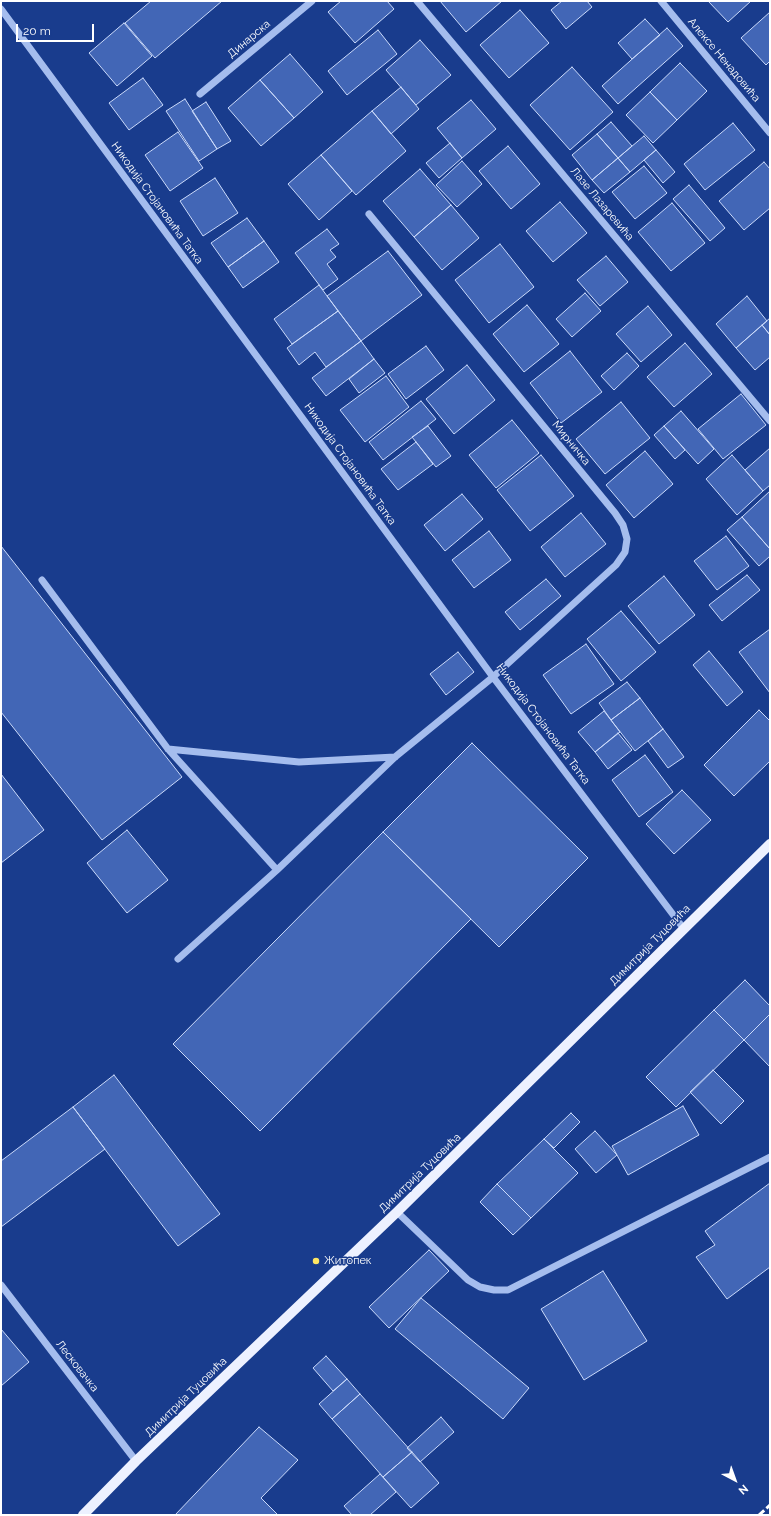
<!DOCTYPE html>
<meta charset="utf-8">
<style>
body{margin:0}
#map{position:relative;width:771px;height:1516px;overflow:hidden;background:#193c8d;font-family:Raleway,sans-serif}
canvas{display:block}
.frame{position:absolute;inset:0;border:2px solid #fff;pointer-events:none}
.north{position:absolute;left:715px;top:1460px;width:40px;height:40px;-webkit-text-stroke:3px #193c8d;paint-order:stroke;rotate:139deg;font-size:11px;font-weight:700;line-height:16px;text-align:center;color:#fff}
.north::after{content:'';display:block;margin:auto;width:14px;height:18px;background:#fff;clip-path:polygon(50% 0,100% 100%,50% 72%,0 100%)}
.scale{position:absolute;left:16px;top:24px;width:78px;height:18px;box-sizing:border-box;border:2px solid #fff;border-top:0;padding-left:5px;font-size:12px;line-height:14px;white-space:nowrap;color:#fff;-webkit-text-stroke:3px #193c8d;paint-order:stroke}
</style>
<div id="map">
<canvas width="771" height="1516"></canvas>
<div class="frame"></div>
<div class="north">N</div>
<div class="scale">20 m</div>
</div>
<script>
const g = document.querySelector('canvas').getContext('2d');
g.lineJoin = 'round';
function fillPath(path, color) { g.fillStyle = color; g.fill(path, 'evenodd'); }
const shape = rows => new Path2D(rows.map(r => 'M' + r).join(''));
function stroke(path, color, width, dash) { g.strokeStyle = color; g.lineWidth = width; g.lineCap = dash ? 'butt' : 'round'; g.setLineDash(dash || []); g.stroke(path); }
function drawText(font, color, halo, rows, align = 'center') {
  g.font = font + ' Raleway,sans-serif'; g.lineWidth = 3; g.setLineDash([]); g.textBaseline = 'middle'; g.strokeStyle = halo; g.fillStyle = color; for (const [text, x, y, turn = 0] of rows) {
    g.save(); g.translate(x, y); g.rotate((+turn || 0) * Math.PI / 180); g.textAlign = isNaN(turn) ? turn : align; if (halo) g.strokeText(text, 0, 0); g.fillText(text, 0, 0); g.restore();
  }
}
const building = shape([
 [151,1,222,1,155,58,125,23,151,1],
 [341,1,387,1,394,9,355,43,328,12,341,1],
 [440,1,502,1,466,32,440,1],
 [562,1,587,1,592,7,566,29,551,10,562,1],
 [708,1,751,1,728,22,708,1],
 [520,10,549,43,509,78,480,45,520,10],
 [770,12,770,61,766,65,741,38,770,12],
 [645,19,660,35,632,59,618,43,645,19],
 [124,23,152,56,117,86,89,53,124,23],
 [667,28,683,46,618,104,602,86,667,28],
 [378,30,397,54,347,95,328,71,378,30],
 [420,40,451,75,416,105,386,70,420,40],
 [290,54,323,92,294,118,260,80,290,54],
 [680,63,707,91,677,120,650,92,680,63],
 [572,67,613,112,570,150,530,105,572,67],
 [143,78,163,105,129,130,109,103,143,78],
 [260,80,294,118,261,146,228,108,260,80],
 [401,87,419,109,391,134,372,111,401,87],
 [650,92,677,120,653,143,626,115,650,92],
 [185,99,217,149,199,161,166,111,185,99],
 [471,100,496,129,462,158,437,128,471,100],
 [206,102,231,141,217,149,192,111,206,102],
 [372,111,406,151,356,195,321,155,372,111],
 [611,122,632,146,618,158,597,134,611,122],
 [733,123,755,150,705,190,684,164,733,123],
 [178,132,203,168,170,191,145,155,178,132],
 [597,134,618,158,592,180,572,155,597,134],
 [644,136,656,150,630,172,618,158,644,136],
 [450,143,462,158,439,178,426,163,450,143],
 [508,146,540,184,511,209,479,171,508,146],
 [656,150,675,172,663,183,644,160,656,150],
 [321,155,352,191,319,220,288,184,321,155],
 [618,158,630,172,604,193,592,180,618,158],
 [462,161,482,184,457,207,436,185,462,161],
 [764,162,770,169,770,208,744,230,719,201,764,162],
 [644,166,667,193,635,219,612,192,644,166],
 [420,169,451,205,414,237,383,201,420,169],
 [215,178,238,213,203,236,180,201,215,178],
 [689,185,725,228,710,241,673,199,689,185],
 [560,202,587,233,553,262,526,231,560,202],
 [672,203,705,243,671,271,638,232,672,203],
 [451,205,479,238,442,270,414,237,451,205],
 [247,218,264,241,228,267,211,243,247,218],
 [327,229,339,244,330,250,336,257,327,264,338,279,323,290,295,253,327,229],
 [264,241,279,262,243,288,228,267,264,241],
 [500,244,534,287,489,323,455,280,500,244],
 [388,251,422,295,361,341,327,296,388,251],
 [606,256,628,282,600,306,577,280,606,256],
 [319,285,338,311,292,344,274,319,319,285],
 [585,293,601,311,572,337,556,319,585,293],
 [747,296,767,321,736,348,716,324,747,296],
 [527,305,559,344,524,372,493,334,527,305],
 [648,306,672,335,641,362,616,334,648,306],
 [338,311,361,341,326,367,315,352,299,365,287,348,338,311],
 [770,318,770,335,762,325,770,318],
 [762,325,770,335,770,357,755,370,736,348,762,325],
 [361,341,374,359,326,396,312,378,361,341],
 [685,343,712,374,674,407,647,377,685,343],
 [426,346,444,370,406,399,388,374,426,346],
 [570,351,602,392,561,423,530,383,570,351],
 [627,353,639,366,614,390,601,376,627,353],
 [374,359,385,373,359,393,349,379,374,359],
 [467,365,495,400,454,434,426,399,467,365],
 [386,376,409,407,365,442,340,410,386,376],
 [741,394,766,425,723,459,698,429,741,394],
 [421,401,436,419,383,460,369,442,421,401],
 [621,402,650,438,605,474,576,439,621,402],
 [681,411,714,449,698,464,664,426,681,411],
 [512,420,539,453,496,488,469,455,512,420],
 [428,426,451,456,436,467,412,437,428,426],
 [664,426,685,450,675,459,654,435,664,426],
 [416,442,433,464,398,490,381,469,416,442],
 [770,448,770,485,763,491,745,470,770,448],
 [645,451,673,484,634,518,606,485,645,451],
 [541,455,574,496,530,531,497,490,541,455],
 [732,455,763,491,737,515,706,479,732,455],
 [770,491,770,549,742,517,770,491],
 [462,494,483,519,445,551,424,525,462,494],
 [581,513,606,544,565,577,541,547,581,513],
 [742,517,770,549,770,556,759,566,727,530,742,517],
 [489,531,511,560,474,588,452,560,489,531],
 [726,536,749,566,717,590,694,561,726,536],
 [1,546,182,777,102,840,1,712,1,546],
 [747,575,760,590,722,621,709,605,747,575],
 [664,576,695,615,659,644,628,606,664,576],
 [546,579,561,596,520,630,505,612,546,579],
 [621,611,656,652,621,681,587,639,621,611],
 [770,629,770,693,739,652,770,629],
 [586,644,614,684,571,714,543,675,586,644],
 [709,651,743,692,727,706,693,665,709,651],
 [458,652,474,672,446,695,430,674,458,652],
 [627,682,640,698,611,720,599,703,627,682],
 [640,698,663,729,635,751,611,720,640,698],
 [759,710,770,721,770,761,734,796,704,765,759,710],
 [604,711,620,732,595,752,578,732,604,711],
 [663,729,684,757,668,768,648,741,663,729],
 [618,733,632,750,608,769,595,752,618,733],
 [472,743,588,858,499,947,383,832,472,743],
 [645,755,673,792,639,817,612,780,645,755],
 [1,774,44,830,1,863,1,774],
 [682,790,711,820,674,854,646,824,682,790],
 [127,830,168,880,127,913,87,863,127,830],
 [383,832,471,919,260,1131,173,1044,383,832],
 [745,980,770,1006,770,1014,744,1040,714,1010,745,980],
 [714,1010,744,1040,676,1107,646,1077,714,1010],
 [770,1014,770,1067,744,1040,770,1014],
 [713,1070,744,1101,721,1124,690,1092,713,1070],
 [114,1075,220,1214,178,1246,73,1107,114,1075],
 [683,1106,699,1135,628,1175,612,1146,683,1106],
 [73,1107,105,1149,1,1227,1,1161,73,1107],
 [571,1113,580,1122,554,1148,544,1139,571,1113],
 [595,1131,617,1155,596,1173,575,1149,595,1131],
 [544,1139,578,1173,531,1218,497,1184,544,1139],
 [770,1183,770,1267,727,1299,696,1257,715,1245,705,1231,770,1183],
 [497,1184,531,1218,513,1235,480,1202,497,1184],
 [429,1250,449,1271,389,1328,369,1307,429,1250],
 [603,1271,647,1341,584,1380,541,1309,603,1271],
 [421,1298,529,1388,503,1419,395,1329,421,1298],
 [1,1329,29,1362,1,1386,1,1329],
 [326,1356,347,1379,333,1391,313,1368,326,1356],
 [347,1379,360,1394,332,1419,319,1404,347,1379],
 [360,1394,412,1452,383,1477,332,1419,360,1394],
 [441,1417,454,1432,420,1462,407,1448,441,1417],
 [259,1427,298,1460,261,1498,278,1515,175,1515,259,1427],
 [412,1452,439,1483,411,1508,383,1477,412,1452],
 [380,1474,396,1492,370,1515,352,1515,344,1506,380,1474]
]);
const minor = shape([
 [417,1,770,421],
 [661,1,770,133],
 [1,9,493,677,684,929],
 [200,94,312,1],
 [42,580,168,749,277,870],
 [168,749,299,762,395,757],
 [178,959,277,870,395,757,493,677,616,565,625,552,627,539,623,525,615,513,369,214],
 [397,1212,468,1280,480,1287,494,1290,508,1290,770,1157],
 [1,1285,136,1461]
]);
const major = shape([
 [83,1515,136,1461,397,1212,770,844]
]);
const rail = shape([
 [759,1515,770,1505]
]);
const markers = [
 [316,1261,4,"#ffe763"]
];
const streetNames = [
 ["Динарска",249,39,-40],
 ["Алексе Ненадовића",724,60,50],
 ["Никодија Стојановића Татка",157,203,54],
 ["Лазе Лазаревића",602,204,50],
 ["Мирничка",571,443,51],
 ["Никодија Стојановића Татка",350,464,54],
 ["Никодија Стојановића Татка",543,724,53],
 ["Димитрија Туцовића",650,945,-45],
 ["Димитрија Туцовића",420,1173,-44],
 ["Лесковачка",77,1366,52],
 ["Димитрија Туцовића",186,1397,-44]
];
const poiNames = [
 ["Житопек",324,1261]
];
fillPath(building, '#4266b6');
stroke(building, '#cbdafa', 1);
stroke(minor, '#a5bdee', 7);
stroke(major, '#edf1ff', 10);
stroke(rail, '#fff', 3, [7, 3]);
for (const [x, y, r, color] of markers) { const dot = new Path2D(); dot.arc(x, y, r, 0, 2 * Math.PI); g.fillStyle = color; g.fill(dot); stroke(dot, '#193c8d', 1.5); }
drawText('11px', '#fff', '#193c8d', streetNames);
drawText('11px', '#fff', '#193c8d', poiNames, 'left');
</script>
